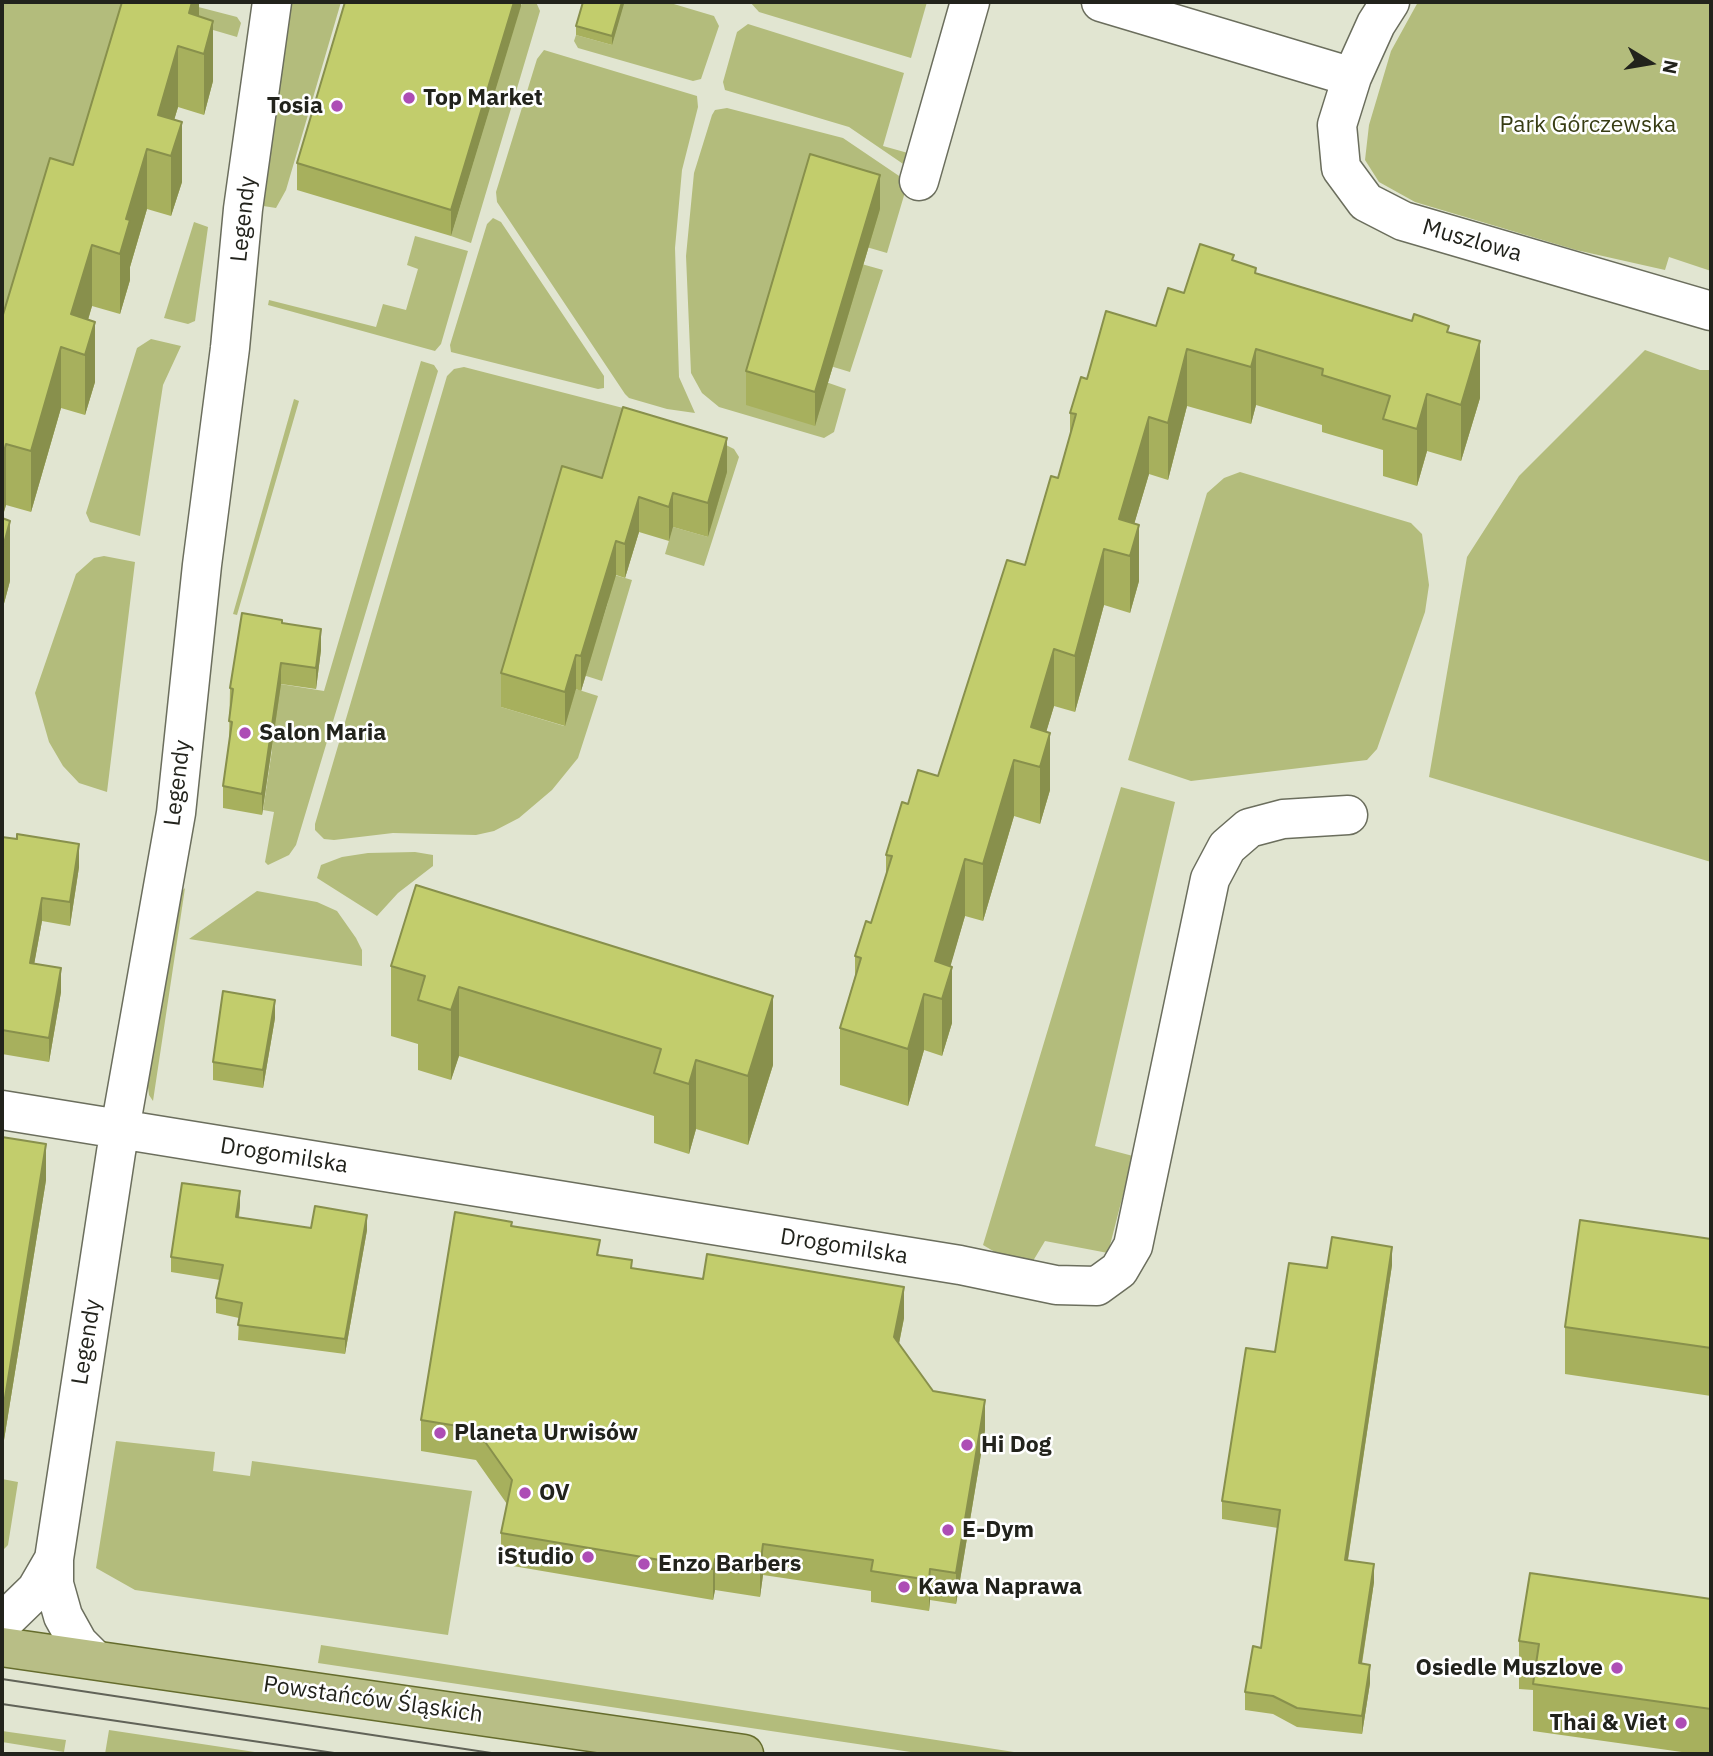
<!DOCTYPE html>
<meta charset="utf-8">
<style>
body{margin:0}
#map{position:relative;width:1713px;height:1756px;overflow:hidden;background:#e1e5d1;font-family:"IBM Plex Sans",sans-serif}
canvas{display:block}
.frame{position:absolute;inset:0;border:4px solid #22231c;pointer-events:none}
.north{position:absolute;left:1615px;top:28px;width:70px;height:70px;-webkit-text-stroke:5px #fff;paint-order:stroke;rotate:101deg;font-size:19px;font-weight:700;line-height:28px;text-align:center;color:#22231c}
.north::after{content:'';display:block;margin:auto;width:24px;height:32px;background:#22231c;clip-path:polygon(50% 0,100% 100%,50% 72%,0 100%)}
</style>
<div id="map">
<canvas width="1713" height="1756"></canvas>
<div class="frame"></div>
<div class="north">N</div>
</div>
<script>
const g = document.querySelector('canvas').getContext('2d');
g.lineJoin = 'round';
function fillPath(path, color) { g.fillStyle = color; g.fill(path, 'evenodd'); }
const shape = rows => new Path2D(rows.map(r => 'M' + r).join(''));
function stroke(path, color, width, dash) { g.strokeStyle = color; g.lineWidth = width; g.lineCap = dash ? 'butt' : 'round'; g.setLineDash(dash || []); g.stroke(path); }
function drawText(font, color, halo, rows, align = 'center') {
  g.font = font + ' "IBM Plex Sans",sans-serif'; g.lineWidth = 5; g.setLineDash([]); g.textBaseline = 'middle'; g.strokeStyle = halo; g.fillStyle = color; for (const [text, x, y, turn = 0] of rows) {
    g.save(); g.translate(x, y); g.rotate((+turn || 0) * Math.PI / 180); g.textAlign = isNaN(turn) ? turn : align; if (halo) g.strokeText(text, 0, 0); g.fillText(text, 0, 0); g.restore();
  }
}
const green = shape([
 [2,2,179,2,237,17,241,23,237,37,138,8,2,379],
 [287,2,341,2,286,190,276,208,257,205],
 [522,2,536,2,540,11,471,243,451,236],
 [615,2,667,2,714,16,719,26,701,79,693,81,578,48,574,41,576,35,612,45],
 [750,2,927,2,911,58,759,12],
 [1418,2,1711,2,1711,271,1669,257,1665,270,1576,250,1415,202,1379,182,1365,160,1369,125,1391,51],
 [748,24,904,73,883,146,915,155,912,170,849,127,725,90,723,82,737,32],
 [544,50,697,96,698,107,682,170,675,248,679,377,695,413,667,409,629,398,625,394,497,202,496,192,537,59],
 [727,108,843,138,908,182,887,253,863,246,823,381,846,389,834,432,824,438,719,407,702,393,691,373,686,256,694,173,712,115,715,110],
 [493,218,501,222,604,376,604,388,598,389,451,352,450,345,487,224],
 [194,222,208,227,195,321,188,324,164,318],
 [415,236,468,251,441,344,435,351,268,305,269,300,376,327,383,304,406,310,418,269,407,265],
 [858,263,883,270,850,372,827,365],
 [151,339,181,346,163,385,140,536,90,522,86,513,137,348],
 [1645,350,1700,370,1711,370,1711,862,1429,777,1467,557,1519,476],
 [421,361,434,365,438,371,296,845,289,855,268,865,265,862,274,812,263,810,272,750,274,683,324,691],
 [464,367,627,409,702,433,734,449,739,457,704,566,665,554,673,527,708,537,726,472,623,442,501,707,564,726,576,689,598,696,578,758,552,790,519,818,494,831,476,835,393,833,334,840,324,839,315,830,315,824,447,376,454,369],
 [294,399,299,401,237,615,233,614],
 [1240,472,1411,523,1422,534,1429,585,1425,612,1377,749,1367,760,1191,781,1128,760,1207,493,1224,478],
 [104,556,135,562,107,792,79,783,63,766,49,742,35,693,76,574,94,558],
 [611,574,632,580,602,681,580,674,594,647,608,602],
 [1121,787,1175,802,1095,1146,1133,1156,1108,1253,1045,1241,1027,1271,983,1245],
 [415,852,433,855,433,866,398,893,377,916,317,878,321,865,342,857,368,853],
 [185,888,153,1101,149,1095,147,1079,176,897],
 [257,891,317,902,337,911,356,938,362,950,362,966,189,939],
 [116,1441,215,1452,213,1471,250,1476,252,1461,472,1491,448,1635,135,1590,96,1568],
 [2,1479,18,1482,8,1545,2,1551],
 [321,1645,1027,1754,924,1754,318,1663],
 [109,1730,268,1754,105,1754],
 [2,1731,66,1740,64,1752,2,1742]
]);
const minor = shape([
 [1101,2,1352,77],
 [1390,2,1376,24,1352,77,1337,125,1341,168,1366,202,1403,221,1711,311],
 [919,181,970,2],
 [2,1110,960,1265,1056,1285,1097,1286,1119,1270,1133,1246,1210,879,1227,847,1249,828,1283,819,1348,815],
 [2,1623,36,1590,54,1559],
 [94,1659,78,1643,63,1616,54,1584,54,1559,116,1152,176,813,202,565,230,348,243,209,272,2]
]);
const major = shape([
 [2,1647,744,1754]
]);
const tram = shape([
 [2,1679,498,1754],
 [2,1704,341,1754]
]);
const wall = shape([
 [199,2,199,17,213,81,204,115,178,107,174,120,182,182,171,216,147,209,130,267,130,280,120,314,92,306,88,320,95,382,85,415,61,408,31,512,6,505,2,518,10,581,2,611,2,318,73,165],
 [521,2,521,6,451,236,297,190,297,163],
 [624,2,612,45,576,35,576,26],
 [880,209,815,426,746,405,746,371],
 [1234,261,1256,273,1449,332,1480,398,1461,461,1427,451,1417,486,1383,476,1383,450,1322,432,1322,425,1256,405,1251,424,1187,406,1168,480,1149,474,1134,524,1139,581,1130,613,1104,605,1075,712,1054,706,1046,732,1050,790,1040,824,1014,816,983,921,965,916,950,966,952,1023,942,1056,924,1050,908,1106,840,1085,840,1028,855,976,855,956,871,923,886,875,886,855,908,804,938,776,1025,565,1058,478,1070,435,1070,413,1087,379,1156,326,1184,293],
 [727,472,708,537,673,527,669,541,639,532,625,578,616,575,581,691,576,689,565,726,501,707,501,673,602,478],
 [282,623,321,650,316,689,281,684,262,815,223,808,223,786,229,743,230,688],
 [2,837,79,867,70,926,42,921,34,964,61,992,49,1062,2,1054],
 [391,966,773,1065,748,1145,696,1129,689,1154,654,1143,654,1116,459,1056,451,1080,418,1070,418,1044,391,1036],
 [275,1018,263,1088,213,1080,213,1062],
 [2,1137,46,1180,4,1440,2,1440],
 [240,1206,239,1217,311,1228,367,1230,345,1354,238,1340,239,1318,216,1313,216,1298,220,1280,171,1272,171,1257],
 [512,1227,600,1255,632,1268,904,1318,899,1344,933,1391,985,1430,956,1604,930,1600,929,1611,871,1602,871,1591,763,1575,760,1597,715,1590,713,1600,501,1564,501,1533,507,1504,476,1460,421,1451,421,1420],
 [1711,1239,1711,1396,1565,1374,1565,1327],
 [1392,1265,1348,1560,1374,1582,1362,1664,1370,1683,1362,1734,1297,1727,1273,1714,1245,1710,1245,1692,1261,1648,1278,1528,1222,1519,1222,1501,1275,1352,1327,1268],
 [1711,1599,1711,1754,1696,1754,1533,1731,1533,1690,1519,1689,1519,1641]
]);
const shadedWall = shape([
 [192,2,199,2,199,39,189,13],
 [514,2,521,2,521,6,451,236,451,210],
 [622,2,624,2,624,4,612,45,612,36],
 [213,21,213,81,204,115,204,54],
 [178,46,178,107,164,154,158,115],
 [182,122,182,182,171,216,171,156],
 [147,149,147,209,130,267,130,280,120,314,120,254,126,219],
 [880,175,880,209,815,426,815,392],
 [92,245,92,306,78,353,71,314],
 [95,322,95,382,85,415,85,355],
 [1480,341,1480,398,1461,461,1461,405],
 [61,347,61,408,31,512,31,451],
 [1187,349,1187,406,1168,480,1168,423],
 [1256,349,1256,405,1251,424,1251,367],
 [1427,394,1427,451,1417,486,1417,429],
 [1149,417,1149,474,1125,555,1119,519],
 [727,438,727,472,708,537,708,503],
 [6,444,6,505,2,519,2,459],
 [673,493,673,527,669,541,669,507],
 [639,497,639,532,625,578,625,544],
 [10,521,10,581,2,611,2,551],
 [1139,525,1139,581,1130,613,1130,556],
 [616,541,616,575,581,691,581,656],
 [1104,549,1104,605,1075,712,1075,656],
 [321,629,321,650,316,689,316,668],
 [1054,649,1054,706,1036,766,1031,727],
 [576,655,576,689,565,726,565,692],
 [281,663,281,684,262,815,262,794],
 [1050,733,1050,790,1040,824,1040,767],
 [1014,760,1014,816,983,921,983,864],
 [79,844,79,867,70,926,70,902],
 [965,859,965,916,941,999,935,961],
 [42,898,42,921,30,987,30,963],
 [952,967,952,1023,942,1056,942,999],
 [61,968,61,992,49,1062,49,1038],
 [459,987,459,1056,451,1080,451,1010],
 [924,994,924,1050,908,1106,908,1049],
 [773,996,773,1065,748,1145,748,1076],
 [275,1000,275,1018,263,1088,263,1070],
 [696,1060,696,1129,689,1154,689,1084],
 [46,1144,46,1180,4,1440,4,1404],
 [240,1191,240,1206,236,1232,236,1217],
 [367,1215,367,1230,345,1354,345,1339],
 [1392,1247,1392,1265,1345,1578,1345,1560],
 [904,1287,904,1318,894,1368,894,1337],
 [985,1400,985,1430,956,1604,956,1573],
 [763,1544,763,1575,760,1597,760,1567],
 [715,1559,715,1590,713,1600,713,1569],
 [1374,1564,1374,1582,1359,1681,1359,1663],
 [930,1569,930,1600,929,1611,929,1580],
 [1370,1665,1370,1683,1362,1734,1362,1716]
]);
const building = shape([
 [122,2,192,2,189,13,213,21,204,54,178,46,158,115,182,122,171,156,147,149,126,219,130,220,120,254,92,245,71,314,95,322,85,355,61,347,31,451,6,444,2,459,2,318,50,158,73,165,122,2],
 [345,2,514,2,451,210,297,163,345,2],
 [583,2,622,2,612,36,576,26,583,2],
 [810,154,880,175,815,392,746,371,810,154],
 [1200,244,1234,255,1232,260,1256,268,1255,273,1412,321,1414,314,1449,326,1447,332,1480,341,1461,405,1427,394,1417,429,1383,419,1390,396,1322,375,1323,369,1256,349,1251,367,1187,349,1168,423,1149,417,1119,519,1139,525,1130,556,1104,549,1075,656,1054,649,1031,727,1050,733,1040,767,1014,760,983,864,965,859,935,961,952,967,942,999,924,994,908,1049,840,1028,861,958,855,956,866,921,871,923,892,856,886,855,902,802,908,804,918,770,938,776,1007,560,1025,565,1051,476,1058,478,1076,414,1070,413,1081,377,1087,379,1106,311,1156,326,1168,288,1184,293,1200,244],
 [623,407,727,438,708,503,673,493,669,507,639,497,625,544,616,541,581,656,576,655,565,692,501,673,562,466,602,478,623,407],
 [2,518,10,521,2,551,2,518],
 [242,613,282,620,282,623,321,629,316,668,281,663,262,794,223,786,232,722,229,721,233,689,230,688,242,613],
 [17,834,79,844,70,902,42,898,30,963,61,968,49,1038,2,1030,2,837,17,839,17,834],
 [416,885,773,996,748,1076,696,1060,689,1084,654,1073,661,1049,459,987,451,1010,418,1000,425,976,391,966,416,885],
 [223,991,275,1000,263,1070,213,1062,223,991],
 [2,1137,46,1144,4,1404,2,1404,2,1137],
 [182,1183,240,1191,236,1217,311,1228,315,1206,367,1215,345,1339,238,1325,242,1303,216,1298,223,1265,171,1257,182,1183],
 [455,1212,512,1222,511,1226,600,1240,597,1255,632,1260,631,1268,703,1279,707,1254,904,1287,894,1337,933,1391,985,1400,956,1573,930,1569,929,1580,871,1571,873,1560,763,1544,760,1567,715,1559,713,1569,501,1533,512,1480,476,1429,421,1420,455,1212],
 [1580,1220,1711,1239,1711,1348,1565,1327,1580,1220],
 [1332,1237,1392,1247,1345,1560,1374,1564,1359,1663,1370,1665,1362,1716,1297,1708,1273,1696,1245,1692,1253,1646,1261,1648,1280,1510,1222,1501,1246,1348,1275,1352,1289,1263,1327,1268,1332,1237],
 [1530,1573,1711,1599,1711,1709,1533,1684,1539,1644,1519,1641,1530,1573]
]);
const markers = [
 [409,98,7,"#ad4db5"],
 [337,106,7,"#ad4db5"],
 [245,733,7,"#ad4db5"],
 [440,1433,7,"#ad4db5"],
 [967,1445,7,"#ad4db5"],
 [525,1493,7,"#ad4db5"],
 [948,1530,7,"#ad4db5"],
 [588,1557,7,"#ad4db5"],
 [644,1564,7,"#ad4db5"],
 [904,1587,7,"#ad4db5"],
 [1617,1668,7,"#ad4db5"],
 [1681,1723,7,"#ad4db5"]
];
const poiNames = [
 ["Top Market",423,98],
 ["Tosia",323,106,"right"],
 ["Salon Maria",259,733],
 ["Planeta Urwisów",454,1433],
 ["Hi Dog",981,1445],
 ["OV",539,1493],
 ["E-Dym",962,1530],
 ["iStudio",574,1557,"right"],
 ["Enzo Barbers",658,1564],
 ["Kawa Naprawa",918,1587],
 ["Osiedle Muszlove",1603,1668,"right"],
 ["Thai & Viet",1667,1723,"right"]
];
const parkNames = [
 ["Park Górczewska",1588,125]
];
const streetNames = [
 ["Legendy",244,219,-84],
 ["Muszlowa",1472,241,16],
 ["Legendy",178,783,-83],
 ["Drogomilska",284,1156,9],
 ["Drogomilska",844,1247,9],
 ["Legendy",87,1342,-81],
 ["Powstańców Śląskich",373,1700,8]
];
fillPath(green, '#b3bc7c');
stroke(minor, '#6b6e5d', 41);
stroke(major, '#656c2c', 41);
stroke(minor, '#fff', 38);
stroke(major, '#b8be86', 38);
stroke(tram, '#616358', 2);
fillPath(wall, '#a7b05d');
fillPath(shadedWall, '#88904c');
fillPath(building, '#c2cd6c');
stroke(building, '#88904c', 2);
for (const [x, y, r, color] of markers) { const dot = new Path2D(); dot.arc(x, y, r, 0, 2 * Math.PI); g.fillStyle = color; g.fill(dot); stroke(dot, '#fff', 2.5); }
drawText('bold 23px', '#22231c', '#fff', poiNames, 'left');
drawText('23px', '#373c13', '#fff', parkNames);
drawText('23px', '#22231c', '#fff', streetNames);
</script>
